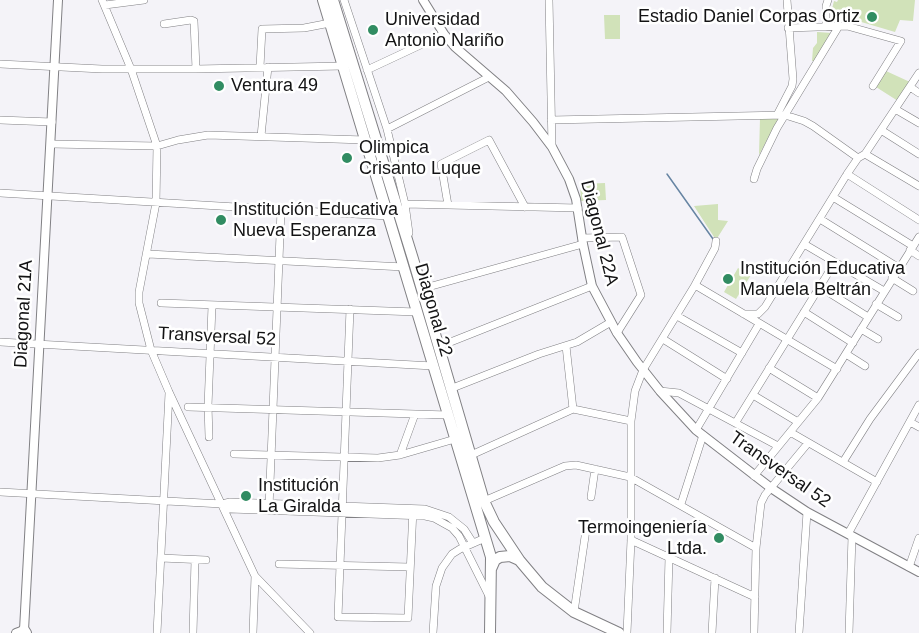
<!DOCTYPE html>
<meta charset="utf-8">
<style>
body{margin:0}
canvas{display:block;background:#f4f3f8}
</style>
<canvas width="919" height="633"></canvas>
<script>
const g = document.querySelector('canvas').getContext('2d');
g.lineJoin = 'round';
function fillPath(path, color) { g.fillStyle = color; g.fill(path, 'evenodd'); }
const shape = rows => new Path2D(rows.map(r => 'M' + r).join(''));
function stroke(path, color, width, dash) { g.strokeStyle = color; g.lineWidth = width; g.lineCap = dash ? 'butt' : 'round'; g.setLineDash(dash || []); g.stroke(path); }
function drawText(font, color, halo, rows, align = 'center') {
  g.font = font + ' Arial,sans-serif'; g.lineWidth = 5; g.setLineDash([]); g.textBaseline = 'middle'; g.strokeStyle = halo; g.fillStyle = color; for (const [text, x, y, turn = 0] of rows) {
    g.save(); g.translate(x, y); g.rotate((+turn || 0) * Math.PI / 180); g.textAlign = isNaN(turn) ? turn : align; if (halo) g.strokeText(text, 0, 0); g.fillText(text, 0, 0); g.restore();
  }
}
const green = shape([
 [838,0,915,0,913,21,900,20,895,32,831,13,834,1,837,2],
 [604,15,620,15,620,39,605,39],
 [817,32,832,33,815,61,812,61,813,48,817,43],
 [886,71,910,82,898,101,876,87],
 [760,118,779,118,759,155],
 [605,183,606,200,581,201,580,184],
 [718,204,718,220,728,221,716,240,694,206],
 [738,268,751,275,736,299,724,292]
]);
const stream = shape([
 [667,174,713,239]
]);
const minor = shape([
 [102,0,131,69,157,146,156,203,139,292,139,303,151,350,169,392,255,576,310,633],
 [344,0,387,129,405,204,409,233],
 [549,0,552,147],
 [105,5,144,0],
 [164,24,191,20,194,21,196,69],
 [826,27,826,6,828,0],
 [788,28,847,26,901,41,873,86],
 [0,64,102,69,196,69,343,66],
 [260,67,262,29,304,28,330,23],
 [367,70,444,34],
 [910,87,919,93],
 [895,109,919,123],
 [777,115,792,86,793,79,787,0],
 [0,120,52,122],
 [551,120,785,115,804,121,813,126,858,158],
 [387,129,489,77],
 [881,130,919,154],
 [261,136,268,67],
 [51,144,157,146,178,140,208,135,365,140],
 [865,154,919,186],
 [847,174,919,220],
 [754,179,757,169,777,128,839,26],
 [0,193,388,216],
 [833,197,913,246],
 [405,204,578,208],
 [448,205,441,164,489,140,525,207],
 [820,219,899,268],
 [582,238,622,237,641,295,617,333],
 [804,244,884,291],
 [910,250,919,256],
 [148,254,404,267],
 [892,278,913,291],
 [695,285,837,369],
 [820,287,868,317],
 [421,289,583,244],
 [161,303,417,312],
 [876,304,898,317],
 [350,309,338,617,408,618,413,509],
 [804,312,853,343],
 [744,314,758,314,765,307,847,174,858,158,865,154,919,73],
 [677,316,742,353],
 [861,329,878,339],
 [663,339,727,379],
 [0,342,433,366],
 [566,346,573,409],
 [438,347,592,286],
 [846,354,865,366],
 [769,368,818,398],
 [450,389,539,354,577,342,611,322],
 [660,391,679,393,778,446],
 [753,395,798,422],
 [188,407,448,415],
 [736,422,835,262],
 [910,422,919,427],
 [696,430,759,324],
 [790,432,877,482],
 [209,437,208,406,212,306],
 [234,454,378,458,400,455,455,439],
 [400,455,415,414],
 [469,456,573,409,631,421],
 [843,462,870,419,919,353],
 [754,476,818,398,919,237],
 [0,492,222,504,230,502,425,509,449,517,464,529,473,543],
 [591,497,595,469],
 [484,501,565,466,576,465,630,477,756,548],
 [222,504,230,509,425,516,434,518,452,528,459,536,489,596],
 [681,504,703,435],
 [269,508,281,210],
 [848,534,919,405],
 [631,540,755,597],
 [161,558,206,560],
 [279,564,410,567],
 [909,567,919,538],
 [574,612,587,523],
 [157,633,169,393],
 [193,633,195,560],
 [253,633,255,576],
 [433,633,436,586,442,568,452,554,460,549,485,538],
 [627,633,631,540,631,421,635,391,643,370,695,285,715,248,716,241],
 [667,633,669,557],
 [712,633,715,578],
 [754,633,756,548,761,503,765,495,808,443],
 [799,633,807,512],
 [849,633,852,536]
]);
const tertiary = shape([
 [423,0,444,34,455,47,506,91,533,122,552,147,569,179,576,199,583,244,592,286,617,333,637,362,660,391,696,430,771,488,807,512,919,572],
 [16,633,24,630,58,0]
]);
const primary = shape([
 [323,0,491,557,490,633],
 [333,0,413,259,484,501,494,522,520,561,542,587,574,612,619,633],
 [491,569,495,560,500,557,510,556,519,560],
 [24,630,26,633]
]);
const markers = [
 [872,17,6,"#318c62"],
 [373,30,6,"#318c62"],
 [219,86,6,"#318c62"],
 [347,158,6,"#318c62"],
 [221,220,6,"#318c62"],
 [728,279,6,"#318c62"],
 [246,496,6,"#318c62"],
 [719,538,6,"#318c62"]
];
const poiNames = [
 ["Estadio Daniel Corpas Ortiz",860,17,"right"],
 ["Universidad",385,20],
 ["Antonio Nariño",385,41],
 ["Ventura 49",231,86],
 ["Olimpica",359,148],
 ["Crisanto Luque",359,169],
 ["Institución Educativa",233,210],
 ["Nueva Esperanza",233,231],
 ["Institución Educativa",740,269],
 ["Manuela Beltrán",740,290],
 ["Institución",258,486],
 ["La Giralda",258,507],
 ["Termoingeniería",707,528,"right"],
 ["Ltda.",707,549,"right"]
];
const streetNames = [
 ["Diagonal 22A",599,233,76],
 ["Diagonal 22",433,310,74],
 ["Diagonal 21A",24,314,-87],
 ["Transversal 52",217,337,3],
 ["Transversal 52",780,470,35]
];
fillPath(green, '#d1e2b9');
stroke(stream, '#6785a3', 1.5);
stroke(minor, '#818084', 8);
stroke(tertiary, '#818084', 10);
stroke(primary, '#818084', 12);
stroke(minor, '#fff', 7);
stroke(tertiary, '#fff', 8);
stroke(primary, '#fff', 10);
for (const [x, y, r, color] of markers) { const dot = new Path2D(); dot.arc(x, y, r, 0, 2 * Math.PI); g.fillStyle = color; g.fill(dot); stroke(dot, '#fff', 2); }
drawText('18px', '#131314', '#fff', poiNames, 'left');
drawText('18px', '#131314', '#fff', streetNames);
</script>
